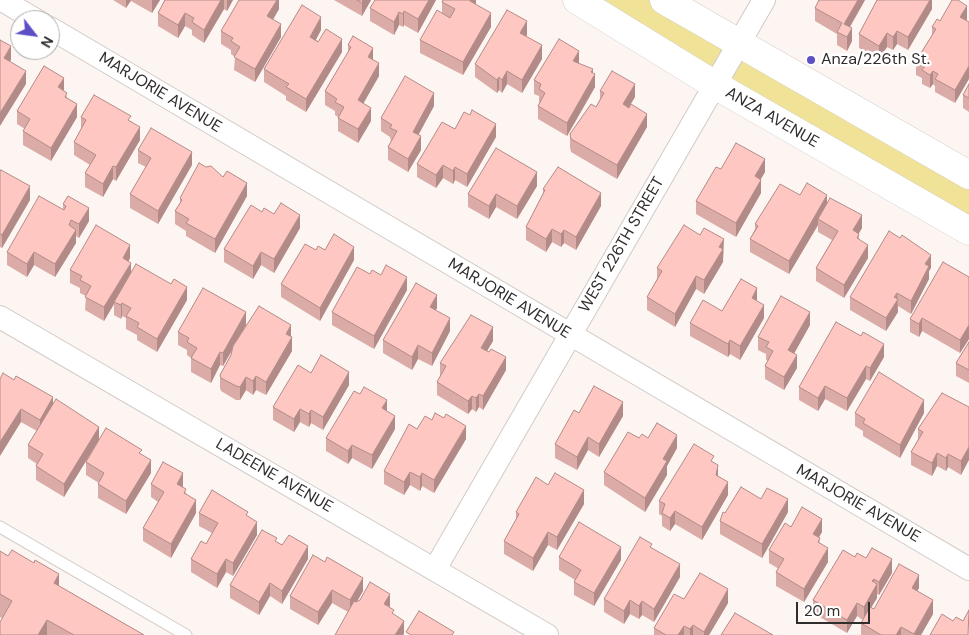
<!DOCTYPE html>
<style>
body{margin:0}
#map{position:relative;width:969px;height:635px;overflow:hidden;background:#fcf5f1;font-family:"DM Sans",sans-serif}
canvas{display:block}
.north{position:absolute;left:10px;top:10px;width:50px;height:50px;box-sizing:border-box;background:#fff;border:1px solid #acabab;border-radius:50%;rotate:120deg;font-size:14px;font-weight:700;line-height:20px;text-align:center;color:#302d2c}
.north::after{content:'';display:block;margin:auto;width:18px;height:22px;background:#5f4fc7;clip-path:polygon(50% 0,100% 100%,50% 72%,0 100%)}
.scale{position:absolute;left:796px;top:602px;width:74px;height:22px;box-sizing:border-box;border:2px solid #302d2c;border-top:0;padding-left:6px;font-size:15px;line-height:18px;white-space:nowrap;color:#302d2c;-webkit-text-stroke:4px #fff;paint-order:stroke}
</style>
<div id="map">
<canvas width="969" height="635"></canvas>
<div class="north">N</div>
<div class="scale">20 m</div>
</div>
<script>
const g = document.querySelector('canvas').getContext('2d');
g.lineJoin = 'round';
function fillPath(path, color) { g.fillStyle = color; g.fill(path, 'evenodd'); }
const shape = rows => new Path2D(rows.map(r => 'M' + r).join(''));
function stroke(path, color, width, dash) { g.strokeStyle = color; g.lineWidth = width; g.lineCap = dash ? 'butt' : 'round'; g.setLineDash(dash || []); g.stroke(path); }
function drawText(font, color, halo, rows, align = 'center') {
  g.font = font + ' "DM Sans",sans-serif'; g.lineWidth = 5; g.setLineDash([]); g.textBaseline = 'middle'; g.strokeStyle = halo; g.fillStyle = color; for (const [text, x, y, turn = 0] of rows) {
    g.save(); g.translate(x, y); g.rotate((+turn || 0) * Math.PI / 180); g.textAlign = isNaN(turn) ? turn : align; if (halo) g.strokeText(text, 0, 0); g.fillText(text, 0, 0); g.restore();
  }
}
const green = shape([
 [570,0,664,0,969,175,969,231]
]);
const service = shape([
 [0,527,186,635]
]);
const minor = shape([
 [2,0,36,20],
 [50,28,969,569],
 [0,317,547,635],
 [435,569,764,0]
]);
const secondary = shape([
 [577,0,715,85,969,231],
 [664,0,969,175]
]);
const wall = shape([
 [113,0,160,0,152,13,131,1,126,8],
 [165,0,233,0,227,11,224,9,204,43,192,35,192,30,185,26,178,38,158,26,158,13],
 [279,0,279,9,273,20,281,37,255,82,234,70,235,57,231,54,231,50,221,44,221,31],
 [334,0,371,0,362,16],
 [436,0,418,33,404,25,403,27,399,25,394,35,370,21,370,8],
 [476,0,476,4,491,27,463,75,420,53,420,40,442,13,442,2],
 [819,0,865,0,850,27,852,41,847,51,837,45,837,34,815,21,815,8],
 [932,0,932,9,908,50,897,44,893,50,887,47,879,59,859,48,859,34],
 [967,19,966,21,955,103,935,92,935,86,933,84,930,88,922,84,922,78,916,75,916,61,932,35,932,27,940,21],
 [321,30,316,40,342,52,306,112,286,100,286,96,264,82,264,69],
 [527,35,526,36,542,59,522,93,507,84,502,93,499,90,497,93,475,77,475,64],
 [348,45,373,60,379,76,363,103,371,121,358,143,338,131,338,117,335,115,335,111,325,105,325,91,348,52],
 [579,63,593,73,595,87,567,136,538,119,538,106,540,103,539,102,539,96,534,94,534,80],
 [969,84,969,112,963,108,963,95],
 [64,91,77,117,51,161,23,145,23,131,25,129,17,124,17,111],
 [600,91,635,97,628,107,647,127,617,179,571,152,570,147,570,134,596,107,600,99],
 [434,106,418,135,421,150,408,172,388,160,388,147,391,141,390,137,381,131,381,118],
 [81,117,131,121,140,140,116,181,113,179,103,197,85,187,85,173,90,165,74,155,74,142,81,129],
 [455,129,496,137,467,187,455,180,453,184,443,178,436,188,417,177,417,164],
 [138,150,192,165,158,224,130,208,130,194,146,167,138,163],
 [721,169,765,172,760,180,761,193,736,237,696,214,696,201],
 [0,171,30,200,2,248,0,247],
 [223,177,247,196,215,253,186,236,186,231,175,224,175,211,180,203,180,198],
 [537,186,517,219,496,207,489,219,468,207,468,194],
 [543,189,601,206,576,250,564,243,561,247,552,242,546,252,526,240,526,227,543,194],
 [800,195,827,203,862,228,859,233,859,240,868,258,844,298,816,281,816,268,832,240,818,232,818,225,789,274,750,252,750,239,755,229,755,224],
 [63,204,89,221,79,238,76,236,76,243,55,277,34,265,27,277,7,265,7,252,63,209],
 [262,212,300,228,274,273,261,265,253,279,224,262,224,249],
 [316,250,325,250,354,260,320,321,281,297,281,284],
 [724,252,723,254,723,262,704,294,696,289,675,327,647,310,647,297,657,279,657,268],
 [130,258,128,262,131,272,187,300,157,352,137,340,137,335,126,329,126,318,122,316,121,319,114,315,114,304,104,321,85,310,86,296,80,293,80,288,70,283,70,270],
 [931,268,929,271,929,279,911,314,898,306,898,312,886,331,850,310,850,297],
 [370,274,407,290,374,349,332,325,332,312],
 [969,277,969,339,960,353,922,331,919,337,910,332,910,319],
 [757,301,764,318,740,360,730,354,728,357,690,336,690,323,722,311],
 [437,308,436,310,450,331,432,366,418,359,412,370,383,353,383,340],
 [246,325,241,334,291,337,292,351,266,395,256,390,253,395,246,390,240,400,236,400,221,391,220,388,220,375,231,355,233,349,223,366,220,365,211,383,191,372,191,358,187,355,187,350,178,345,178,332],
 [810,325,794,354,797,368,784,390,765,379,765,366,768,361,766,360,766,354,758,350,758,337],
 [861,336,884,357,870,381,866,379,847,411,825,399,818,411,799,400,799,387],
 [493,341,487,351,506,370,483,410,479,407,476,412,472,409,468,414,437,395,437,382,440,376,440,363],
 [969,342,969,383,956,376,956,363],
 [311,373,349,385,323,430,311,423,309,427,300,422,294,432,273,420,273,407],
 [0,379,99,427,64,497,36,480,36,466,37,464,28,458,28,445,37,431,21,422],
 [969,407,961,475,948,467,946,471,937,466,932,476,911,465,911,452,918,439,918,429],
 [387,411,395,429,372,469,352,458,348,464,326,451,326,438],
 [579,413,623,416,599,457,588,450,577,470,555,458,555,444],
 [855,413,924,413,900,458,863,436,863,431,855,426],
 [417,429,466,439,434,493,422,486,420,491,410,485,404,495,384,484,384,471],
 [639,438,648,438,677,448,667,466,667,475,645,512,604,485,604,472],
 [142,455,151,473,126,514,98,498,98,484,99,483,86,475,86,462],
 [714,463,718,477,728,495,702,540,675,524,670,531,662,526,662,516,659,514,659,501],
 [151,484,183,487,196,513,171,558,143,541,143,528,158,502,151,497],
 [548,485,584,504,557,550,548,545,533,571,504,554,504,541,516,520,516,512],
 [761,499,788,512,762,558,720,534,720,521,725,513],
 [199,513,248,517,257,535,233,576,226,572,217,588,191,572,191,559,206,544,212,533,199,526],
 [791,527,822,532,819,537,820,544,828,562,804,602,776,586,776,572,779,569,769,563,769,550],
 [277,542,308,559,282,604,270,596,259,615,230,598,230,585],
 [652,548,680,577,654,622,642,615,639,619,630,614,624,624,604,612,604,599],
 [0,551,59,586,144,635,0,635,2,618,0,617],
 [313,555,363,591,356,602,390,608,404,634,348,612,332,603,318,625,290,609,290,596],
 [559,557,621,560,594,606,574,595,574,582,575,580,559,570],
 [855,557,892,573,879,595,877,594,877,598,871,607,874,609,919,588,917,591,933,614,921,635,861,635,861,623,863,620,857,616,847,633,813,613,813,600],
 [684,599,728,603,709,635,654,635,654,628]
]);
const shadedWall = shape([
 [126,0,131,0,126,8],
 [152,0,160,0,152,13],
 [221,0,224,0,224,9,204,43,204,30],
 [227,0,233,0,227,11],
 [277,0,279,0,279,9,267,29,267,16],
 [363,0,371,0,362,16,362,3],
 [429,0,436,0,418,33,418,19],
 [470,0,476,0,476,4,470,14],
 [858,0,865,0,844,37,844,24],
 [930,0,932,0,932,9,908,50,908,37],
 [967,6,967,19,960,31,960,17],
 [404,11,404,25,403,27,403,14],
 [399,12,399,25,394,35,394,22],
 [185,13,185,26,178,38,178,25],
 [491,13,491,27,463,75,463,62],
 [321,17,321,30,310,50,310,37],
 [527,21,527,35,520,46,520,33],
 [281,24,281,37,255,82,255,69],
 [852,28,852,41,847,51,847,37],
 [897,31,897,44,893,50,893,37],
 [887,33,887,47,879,59,879,46],
 [342,39,342,52,306,112,306,99],
 [542,45,542,59,522,93,522,80],
 [11,46,11,60,4,72,4,58],
 [373,48,373,61,368,57],
 [579,51,579,64,573,61],
 [379,63,379,76,358,113,358,100],
 [969,66,969,79,955,103,955,90],
 [593,69,593,77,595,74,595,87,567,136,567,123],
 [26,71,26,84,0,126,0,113],
 [507,71,507,84,502,93,502,80],
 [933,71,933,84,930,88,930,75],
 [499,77,499,90,497,93,497,80],
 [64,78,64,91,58,87],
 [635,84,635,97,623,117,623,104],
 [434,93,434,106,413,145,413,132],
 [77,104,77,117,51,161,51,148],
 [371,108,371,121,358,143,358,129],
 [647,114,647,127,617,179,617,165],
 [496,124,496,137,467,187,467,174],
 [140,127,140,140,116,181,116,167],
 [421,136,421,150,408,172,408,159],
 [192,152,192,165,158,224,158,211],
 [765,159,765,172,755,189,755,176],
 [443,165,443,178,436,188,436,175],
 [113,166,113,179,103,197,103,184],
 [455,167,455,180,453,184,453,171],
 [537,172,537,186,517,219,517,206],
 [761,180,761,193,736,237,736,223],
 [247,183,247,196,215,253,215,239],
 [30,186,30,200,2,248,2,235],
 [601,193,601,206,576,250,576,237],
 [496,194,496,207,489,219,489,206],
 [827,195,827,208,818,219,818,225,789,274,789,261],
 [89,208,89,221,79,238,79,224],
 [300,215,300,228,274,273,274,259],
 [862,215,862,228,853,243,853,230],
 [552,229,552,242,546,252,546,239],
 [76,230,76,243,55,277,55,264],
 [564,230,564,243,561,247,561,234],
 [724,239,723,262,704,294,704,280,719,247],
 [130,245,130,258,123,272,123,258],
 [868,245,868,258,844,298,844,285],
 [354,247,354,260,320,321,320,308],
 [34,252,34,265,27,277,27,264],
 [261,252,261,265,253,279,253,266],
 [931,255,931,268,929,271,929,279,911,314,911,301,925,264],
 [131,263,131,277,114,302,114,304,104,321,104,307],
 [696,276,696,289,675,327,675,314],
 [407,277,407,290,374,349,374,336],
 [187,287,187,300,157,352,157,339],
 [757,288,757,301,752,298],
 [897,293,898,312,886,331,886,318],
 [437,295,437,308,430,320,430,307],
 [122,303,122,316,121,319,121,305],
 [764,305,764,318,740,360,740,346],
 [246,312,246,325,223,366,223,353],
 [810,312,810,325,788,364,788,350],
 [450,318,450,331,432,366,432,353],
 [922,318,922,331,919,337,919,324],
 [291,325,291,338,286,334],
 [969,325,969,339,960,353,960,340],
 [493,327,493,341,481,361,481,348],
 [292,337,292,351,266,395,266,382],
 [730,340,730,354,728,357,728,344],
 [884,344,884,357,870,381,870,368],
 [418,345,418,359,412,370,412,357],
 [220,352,220,365,211,383,211,369],
 [797,355,797,368,784,390,784,377],
 [506,357,506,370,483,410,483,396],
 [866,366,866,379,847,411,847,398],
 [349,372,349,385,323,430,323,417],
 [256,376,256,390,253,395,253,381],
 [246,377,246,390,240,400,240,387],
 [825,386,825,399,818,411,818,398],
 [479,394,479,407,476,412,476,398],
 [472,396,472,409,468,414,468,401],
 [53,397,53,410,40,433,40,420],
 [387,400,387,413,382,408],
 [924,400,924,413,900,458,900,445],
 [623,402,623,416,599,457,599,444],
 [21,409,21,422,0,456,0,442],
 [300,409,300,422,294,432,294,419],
 [311,410,311,423,309,427,309,414],
 [395,416,395,429,372,469,372,455],
 [466,426,466,439,434,493,434,480],
 [99,427,99,440,64,497,64,484],
 [677,435,677,448,667,466,667,475,645,512,645,498,663,459],
 [588,437,588,450,577,470,577,457],
 [352,445,352,458,348,464,348,451],
 [969,447,969,460,961,475,961,461],
 [937,453,937,466,932,476,932,463],
 [948,454,948,467,946,471,946,458],
 [151,460,151,473,126,514,126,501],
 [718,465,718,478,716,475],
 [410,472,410,485,404,495,404,482],
 [183,473,183,487,177,497,177,484],
 [422,473,422,486,420,491,420,477],
 [728,482,728,495,702,540,702,527],
 [584,490,584,504,557,550,557,537],
 [788,499,788,512,762,558,762,544],
 [196,500,196,513,171,558,171,544],
 [675,511,675,524,670,531,670,518],
 [822,519,822,532,813,547,813,534],
 [257,522,257,535,233,576,233,563],
 [548,532,548,545,533,571,533,558],
 [308,546,308,559,282,604,282,591],
 [621,547,621,560,594,606,594,593],
 [828,548,828,562,804,602,804,589],
 [226,559,226,572,217,588,217,574],
 [892,559,892,573,879,595,879,582],
 [680,564,680,577,654,622,654,609],
 [59,574,59,597,54,583],
 [919,575,919,588,912,601,912,588],
 [363,578,363,591,350,614,350,600],
 [874,579,874,589,877,584,877,598,864,620,864,607,872,581],
 [270,583,270,596,259,615,259,602],
 [728,589,728,603,709,635,704,635,704,632],
 [332,590,332,603,318,625,318,612],
 [390,594,390,607,384,604],
 [630,600,630,614,624,624,624,611],
 [933,600,933,614,921,635,914,635],
 [642,601,642,615,639,619,639,606],
 [857,603,857,616,847,633,847,620],
 [47,620,47,635,38,635],
 [404,621,404,634,403,635,395,635],
 [693,625,693,635,690,635,690,629],
 [684,626,684,635,678,635],
 [901,627,901,635,896,635]
]);
const building = shape([
 [165,0,221,0,204,30,192,22,194,18,185,13,178,25,158,13,165,0],
 [239,0,277,0,267,16,281,24,255,69,234,57,240,47,231,41,233,38,221,31,239,0],
 [357,0,363,0,362,3,357,0],
 [375,0,429,0,418,19,404,11,403,14,399,12,394,22,370,8,375,0],
 [443,0,470,0,470,1,491,13,463,62,420,40,437,10,450,18,455,9,442,2,443,0],
 [819,0,858,0,844,24,852,28,847,37,837,32,842,23,815,8,819,0],
 [877,0,930,0,908,37,897,31,893,37,887,33,879,46,859,34,877,0],
 [952,0,958,0,967,6,960,17,969,22,969,66,955,90,935,79,938,74,933,71,930,75,922,70,925,66,916,61,936,29,932,27,937,19,940,21,952,0],
 [302,5,321,17,310,37,318,42,326,29,342,39,306,99,286,87,289,84,264,69,302,5],
 [507,10,527,21,520,33,542,45,522,80,507,71,502,80,499,77,497,80,475,64,507,10],
 [353,36,373,48,368,57,379,63,358,100,371,108,358,129,338,118,344,107,335,102,337,99,325,91,351,47,348,45,353,36],
 [559,39,579,51,573,61,593,69,591,72,595,74,567,123,538,106,545,93,539,89,541,84,534,80,559,39],
 [0,40,11,46,4,58,26,71,0,113,0,40],
 [44,66,64,78,58,87,67,93,65,97,77,104,51,148,23,131,30,119,17,111,44,66],
 [612,71,635,84,623,104,629,108,631,104,647,114,617,165,571,139,570,134,591,104,596,107,604,93,600,91,612,71],
 [405,76,434,93,413,132,421,136,408,159,388,147,397,131,390,128,392,125,381,118,405,76],
 [969,84,969,98,963,95,969,84],
 [94,95,131,116,128,120,140,127,116,167,113,166,103,184,85,173,96,155,74,142,86,120,81,117,94,95],
 [472,110,496,124,467,174,455,167,453,171,443,165,436,175,417,164,442,122,455,129,464,112,470,115,472,110],
 [151,128,192,152,158,211,130,194,151,158,138,150,151,128],
 [736,143,765,159,755,176,761,180,736,223,696,201,716,167,721,169,736,143],
 [496,148,537,172,517,206,496,194,489,206,468,194,496,148],
 [199,163,206,167,211,166,223,177,227,171,247,183,215,239,186,223,189,219,175,211,182,200,180,198,199,163],
 [558,167,601,193,576,237,564,230,561,234,552,229,546,239,526,227,545,190,543,189,558,167],
 [1,170,30,186,2,235,0,234,0,171,1,170],
 [807,183,827,195,789,261,750,239,758,226,755,224,780,184,800,195,807,183],
 [39,196,64,210,66,206,63,204,68,196,89,208,79,224,71,220,69,225,76,230,55,264,34,252,27,264,7,252,39,196],
 [830,198,862,215,853,230,859,234,857,238,868,245,844,285,816,268,838,231,818,219,830,198],
 [281,203,300,215,274,259,261,252,253,266,224,249,251,205,262,212,264,208,274,214,281,203],
 [96,225,130,245,123,258,131,263,104,307,85,297,91,286,80,280,82,276,70,270,96,225],
 [684,225,700,235,704,228,724,239,719,247,723,249,704,280,696,276,675,314,647,297,662,271,657,268,684,225],
 [889,231,900,238,902,235,931,255,925,264,929,266,911,301,897,293,894,297,898,299,886,318,850,297,889,231],
 [334,234,354,247,320,308,281,284,305,244,316,250,318,246,325,250,334,234],
 [943,262,969,277,969,325,960,340,922,318,919,324,910,319,943,262],
 [136,264,171,284,174,279,187,287,157,339,137,327,139,323,126,316,131,308,122,303,121,305,114,302,136,264],
 [386,265,407,277,374,336,332,312,357,267,370,274,372,270,381,275,386,265],
 [741,279,757,288,752,298,764,305,740,346,730,340,728,344,690,323,703,300,722,311,741,279],
 [416,283,437,295,430,307,450,318,432,353,418,345,412,357,383,340,416,283],
 [203,288,246,312,223,353,220,352,211,369,191,358,197,348,187,342,189,338,178,332,203,288],
 [781,296,810,312,788,350,797,355,784,377,765,366,773,351,766,347,769,342,758,337,781,296],
 [259,306,291,325,286,334,292,337,266,382,256,376,253,381,246,377,240,387,236,386,221,378,220,375,231,355,233,346,259,306],
 [471,315,493,327,481,348,489,352,491,349,506,357,483,396,479,394,476,398,472,396,468,401,437,382,446,366,440,363,471,315],
 [836,322,861,336,863,332,884,344,870,368,866,366,847,398,825,386,818,398,799,387,836,322],
 [969,342,969,370,956,363,969,342],
 [321,355,349,372,323,417,311,410,309,414,300,409,294,419,273,407,298,365,311,373,321,355],
 [879,372,924,400,900,445,863,423,865,419,855,413,879,372],
 [3,373,14,380,16,376,53,397,40,420,21,409,0,442,0,379,3,373],
 [594,386,623,402,599,444,588,437,577,457,555,444,574,410,579,413,594,386],
 [364,387,387,400,382,408,395,416,372,455,352,445,348,451,326,438,354,391,360,394,364,387],
 [942,393,969,407,969,447,961,461,948,454,946,458,937,453,932,463,911,452,923,432,918,429,942,393],
 [56,399,99,427,64,484,36,466,43,454,28,445,56,399],
 [435,413,444,418,446,414,466,426,434,480,422,473,420,477,410,472,404,482,384,471,409,424,417,429,425,416,432,420,435,413],
 [657,423,677,435,663,459,667,461,645,498,604,472,628,432,639,438,642,434,648,438,657,423],
 [106,428,142,450,139,453,151,460,126,501,98,484,104,473,86,462,106,428],
 [694,444,714,456,711,461,718,465,716,475,728,482,702,527,675,511,670,518,662,513,665,504,659,501,694,444],
 [163,462,183,473,177,484,186,489,184,493,196,500,171,544,143,528,164,492,151,484,163,462],
 [555,473,584,490,557,537,548,532,533,558,504,541,519,514,516,512,536,477,548,485,555,473],
 [741,487,761,499,767,488,788,499,762,544,720,521,723,512,725,513,741,487],
 [212,490,248,512,246,515,257,522,233,563,226,559,217,574,191,559,201,541,206,544,218,523,199,513,212,490],
 [802,507,822,519,813,534,820,538,818,542,828,548,804,589,776,572,784,559,769,550,785,523,791,527,802,507],
 [579,522,621,547,594,593,574,582,581,570,559,557,579,522],
 [262,530,277,538,275,541,282,545,289,535,308,546,282,591,270,583,259,602,230,585,262,530],
 [640,537,652,544,650,547,680,564,654,609,642,601,639,606,630,600,624,611,604,599,640,537],
 [872,548,892,559,879,582,874,579,872,581,877,584,864,607,857,603,847,620,813,600,843,550,855,557,857,553,866,558,872,548],
 [12,550,34,563,35,560,59,574,54,583,144,635,74,635,47,620,38,635,0,635,0,622,12,601,0,594,0,551,8,556,12,550],
 [313,555,325,562,327,557,363,578,350,600,332,590,318,612,290,596,313,555],
 [899,564,919,575,912,588,933,600,914,634,901,627,896,635,881,635,861,623,870,607,874,609,899,564],
 [700,573,728,589,704,632,693,625,690,629,684,626,678,635,666,635,654,628,674,594,684,599,700,573],
 [370,582,390,594,384,604,394,610,392,613,404,621,395,635,335,635,354,601,356,602,360,600,370,582],
 [969,610,968,635,930,635,942,614,953,621,956,617,963,621,969,610],
 [419,611,454,632,452,635,411,635,406,632,419,611],
 [735,613,773,635,721,635,735,613]
]);
const markers = [
 [811,60,5,"#5f4fc7"]
];
const poiNames = [
 ["Anza/226th St.",821,60]
];
const streetNames = [
 ["MARJORIE AVENUE",160,93,31],
 ["ANZA AVENUE",772,118,30],
 ["WEST 226TH STREET",622,245,-60],
 ["MARJORIE AVENUE",509,299,31],
 ["LADEENE AVENUE",274,476,30],
 ["MARJORIE AVENUE",858,504,30]
];
fillPath(green, '#f0e397');
stroke(service, '#d1cbc7', 13);
stroke(minor, '#d1cbc7', 24);
stroke(secondary, '#d1cbc7', 29);
stroke(service, '#fff', 11);
stroke(minor, '#fff', 22);
stroke(secondary, '#fff', 28);
fillPath(wall, '#dbaba7');
fillPath(shadedWall, '#b28b88');
fillPath(building, '#ffc7c2');
stroke(building, '#b28b88', 1);
for (const [x, y, r, color] of markers) { const dot = new Path2D(); dot.arc(x, y, r, 0, 2 * Math.PI); g.fillStyle = color; g.fill(dot); stroke(dot, '#fff', 2); }
drawText('16px', '#302d2c', '#fff', poiNames, 'left');
drawText('16px', '#302d2c', '#fff', streetNames);
</script>
